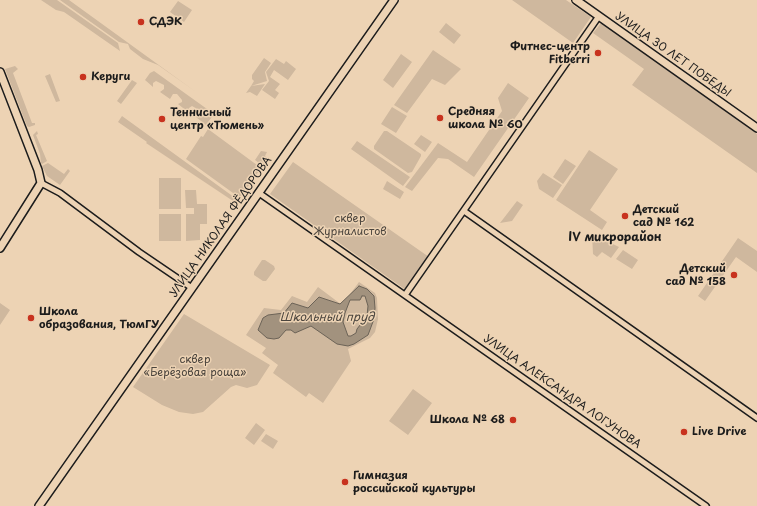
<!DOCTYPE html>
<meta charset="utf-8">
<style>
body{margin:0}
canvas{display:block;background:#edd3b4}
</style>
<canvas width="757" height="506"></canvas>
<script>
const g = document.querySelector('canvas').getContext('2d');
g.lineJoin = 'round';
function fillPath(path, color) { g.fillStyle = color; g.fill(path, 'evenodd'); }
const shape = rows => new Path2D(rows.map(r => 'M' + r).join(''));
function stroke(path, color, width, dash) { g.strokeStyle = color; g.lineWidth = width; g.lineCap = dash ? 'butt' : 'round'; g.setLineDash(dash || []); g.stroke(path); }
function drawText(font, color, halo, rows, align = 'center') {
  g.font = font + ' "Playpen Sans",sans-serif'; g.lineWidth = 3; g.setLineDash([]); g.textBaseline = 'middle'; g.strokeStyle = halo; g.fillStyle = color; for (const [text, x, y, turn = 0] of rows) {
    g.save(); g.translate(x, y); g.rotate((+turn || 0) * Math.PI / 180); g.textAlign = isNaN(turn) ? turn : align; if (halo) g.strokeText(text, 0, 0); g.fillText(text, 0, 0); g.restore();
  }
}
const green = shape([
 [41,0,57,0,118,43,120,51,64,12,56,10],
 [60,0,69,0,196,92,158,65,143,59,130,49,128,44,119,42],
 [512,0,566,0,591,17,573,43],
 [178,1,192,10,184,22,170,12],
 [602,22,757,134,757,173,632,85,644,69,593,33],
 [446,23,461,35,454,44,439,32],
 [433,50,461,69,445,85,432,79,407,113,394,105],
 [401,54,412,62,393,88,383,80],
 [264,58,271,63,265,72,267,81,251,86,254,81,252,79,252,75],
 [276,59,284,64,286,61,296,69,288,80,274,70,270,77,280,84,275,90,279,93,275,99,262,90,269,81,266,72],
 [15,66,18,69,13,73,32,123,35,123,35,125,29,127,27,126,5,69],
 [154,71,214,114,206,125,196,117,200,114,199,110,192,106,189,108,188,112,178,104,182,102,182,100,177,94,173,94,170,99,160,92,164,89,164,85,156,81,153,83,153,87,145,80,150,73],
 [50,74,60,101,56,102,45,76],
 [132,80,137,83,121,104,117,101],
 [508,83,529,98,474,177,448,159,438,158,412,191,405,187,438,143,467,162,502,111,498,98],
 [265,84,257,96,250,92,246,93,251,86],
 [392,107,407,116,396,133,381,124],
 [122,116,238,200,236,203,146,143,147,142,118,122],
 [208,129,261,168,240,198,186,159,201,136,203,137],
 [37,131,38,134,36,135,47,161,42,164,41,163,40,154,33,135],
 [384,131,387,131,421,154,421,156,412,172,408,173,374,149,374,146],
 [421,135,432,142,425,152,414,144],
 [357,141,410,177,403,186,351,149],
 [589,150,618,169,590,210,607,222,602,230,556,200],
 [261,151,267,152,265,156,268,159,263,166,255,160],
 [565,159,576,166,563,184,553,177],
 [293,162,429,257,406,290,270,194],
 [48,163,64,174,68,169,70,171,60,185,47,176,42,166],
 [543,173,562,185,553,198,539,189,537,181],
 [159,178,181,178,181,209,159,209],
 [387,181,404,192,400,199,383,189],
 [185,190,196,190,197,204,207,204,207,224,200,224,200,240,186,241,186,214,194,214,194,208,186,208],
 [517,201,523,205,512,221,500,223],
 [159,214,181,214,181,241,159,241],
 [592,234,619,247,611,258,602,252,597,257,593,254],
 [738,238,757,251,757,272,736,257,705,301,698,296],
 [623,250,638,260,632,269,616,259],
 [262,260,265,260,274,266,275,269,266,281,263,281,254,275,254,272],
 [359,282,375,293,377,298,378,319,375,332,370,338,348,349,351,361,323,403,309,393,306,397,273,373,278,365,262,353,266,348,246,335,264,308,281,310,292,296,307,302,318,287,342,305],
 [0,303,10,310,0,325],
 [184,314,270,365,257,385,247,388,236,385,231,387,203,412,193,414,179,412,162,405,133,387],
 [413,389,432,403,408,435,389,421],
 [256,423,265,430,254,445,245,438],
 [266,434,278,441,273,449,261,441]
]);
const water = shape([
 [359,286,367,289,374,296,375,308,374,319,368,335,354,344,348,346,337,344,311,326,295,333,291,330,286,330,279,338,274,339,267,338,258,330,263,318,268,315,284,313,292,303,308,308,319,297,340,304,359,286],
 [362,296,365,296,368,306,367,316,357,329,356,333,351,336,348,336,343,322,345,313,350,300,360,300,362,296]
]);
const minor = shape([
 [41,183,60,193,139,252,192,288],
 [259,193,706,506],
 [464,211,757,418],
 [405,295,599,16]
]);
const tertiary = shape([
 [576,0,757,128],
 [0,72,38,170,41,183,0,248],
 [39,506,394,0]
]);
const markers = [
 [141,22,4,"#c8321e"],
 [598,53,4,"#c8321e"],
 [83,77,4,"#c8321e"],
 [440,118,4,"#c8321e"],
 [162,119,4,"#c8321e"],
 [625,216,4,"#c8321e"],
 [734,275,4,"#c8321e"],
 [31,318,4,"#c8321e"],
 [513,420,4,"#c8321e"],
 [684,432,4,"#c8321e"],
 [345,482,4,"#c8321e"]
];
const poiNames = [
 ["СДЭК",149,22],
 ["Фитнес-центр",590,47,"right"],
 ["Fitberri",590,60,"right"],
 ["Керуги",91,77],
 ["Средняя",448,112],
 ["школа № 60",448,125],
 ["Теннисный",170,113],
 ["центр «Тюмень»",170,126],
 ["Детский",633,210],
 ["сад № 162",633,223],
 ["Детский",726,269,"right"],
 ["сад № 158",726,282,"right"],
 ["Школа",39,312],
 ["образования, ТюмГУ",39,325],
 ["Школа № 68",505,420,"right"],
 ["Live Drive",692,432],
 ["Гимназия",353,476],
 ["российской культуры",353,489]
];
const streetNames = [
 ["УЛИЦА 30 ЛЕТ ПОБЕДЫ",673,55,35],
 ["УЛИЦА НИКОЛАЯ ФЁДОРОВА",221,227,-55],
 ["УЛИЦА АЛЕКСАНДРА ЛОГУНОВА",562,392,35]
];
const parkNames = [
 ["сквер",350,219],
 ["Журналистов",350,232],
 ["сквер",195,360],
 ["«Берёзовая роща»",195,373]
];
const neighbourhoodNames = [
 ["IV микрорайон",615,238]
];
const waterNames = [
 ["Школьный пруд",327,318]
];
fillPath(green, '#cfb89e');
fillPath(water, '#a2927e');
stroke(water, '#6c6357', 1);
stroke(minor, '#1c1c1c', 8);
stroke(tertiary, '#1c1c1c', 10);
stroke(minor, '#edd3b4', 5);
stroke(tertiary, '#edd3b4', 7);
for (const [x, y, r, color] of markers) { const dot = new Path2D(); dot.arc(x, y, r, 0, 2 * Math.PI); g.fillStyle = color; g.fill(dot); stroke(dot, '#edd3b4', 1.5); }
drawText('bold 11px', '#1c1c1c', '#edd3b4', poiNames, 'left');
drawText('11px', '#1c1c1c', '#edd3b4', streetNames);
drawText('11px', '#49433c', '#edd3b4', parkNames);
drawText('bold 12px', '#1c1c1c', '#edd3b4', neighbourhoodNames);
drawText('italic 12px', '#4b453e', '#edd3b4', waterNames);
</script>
